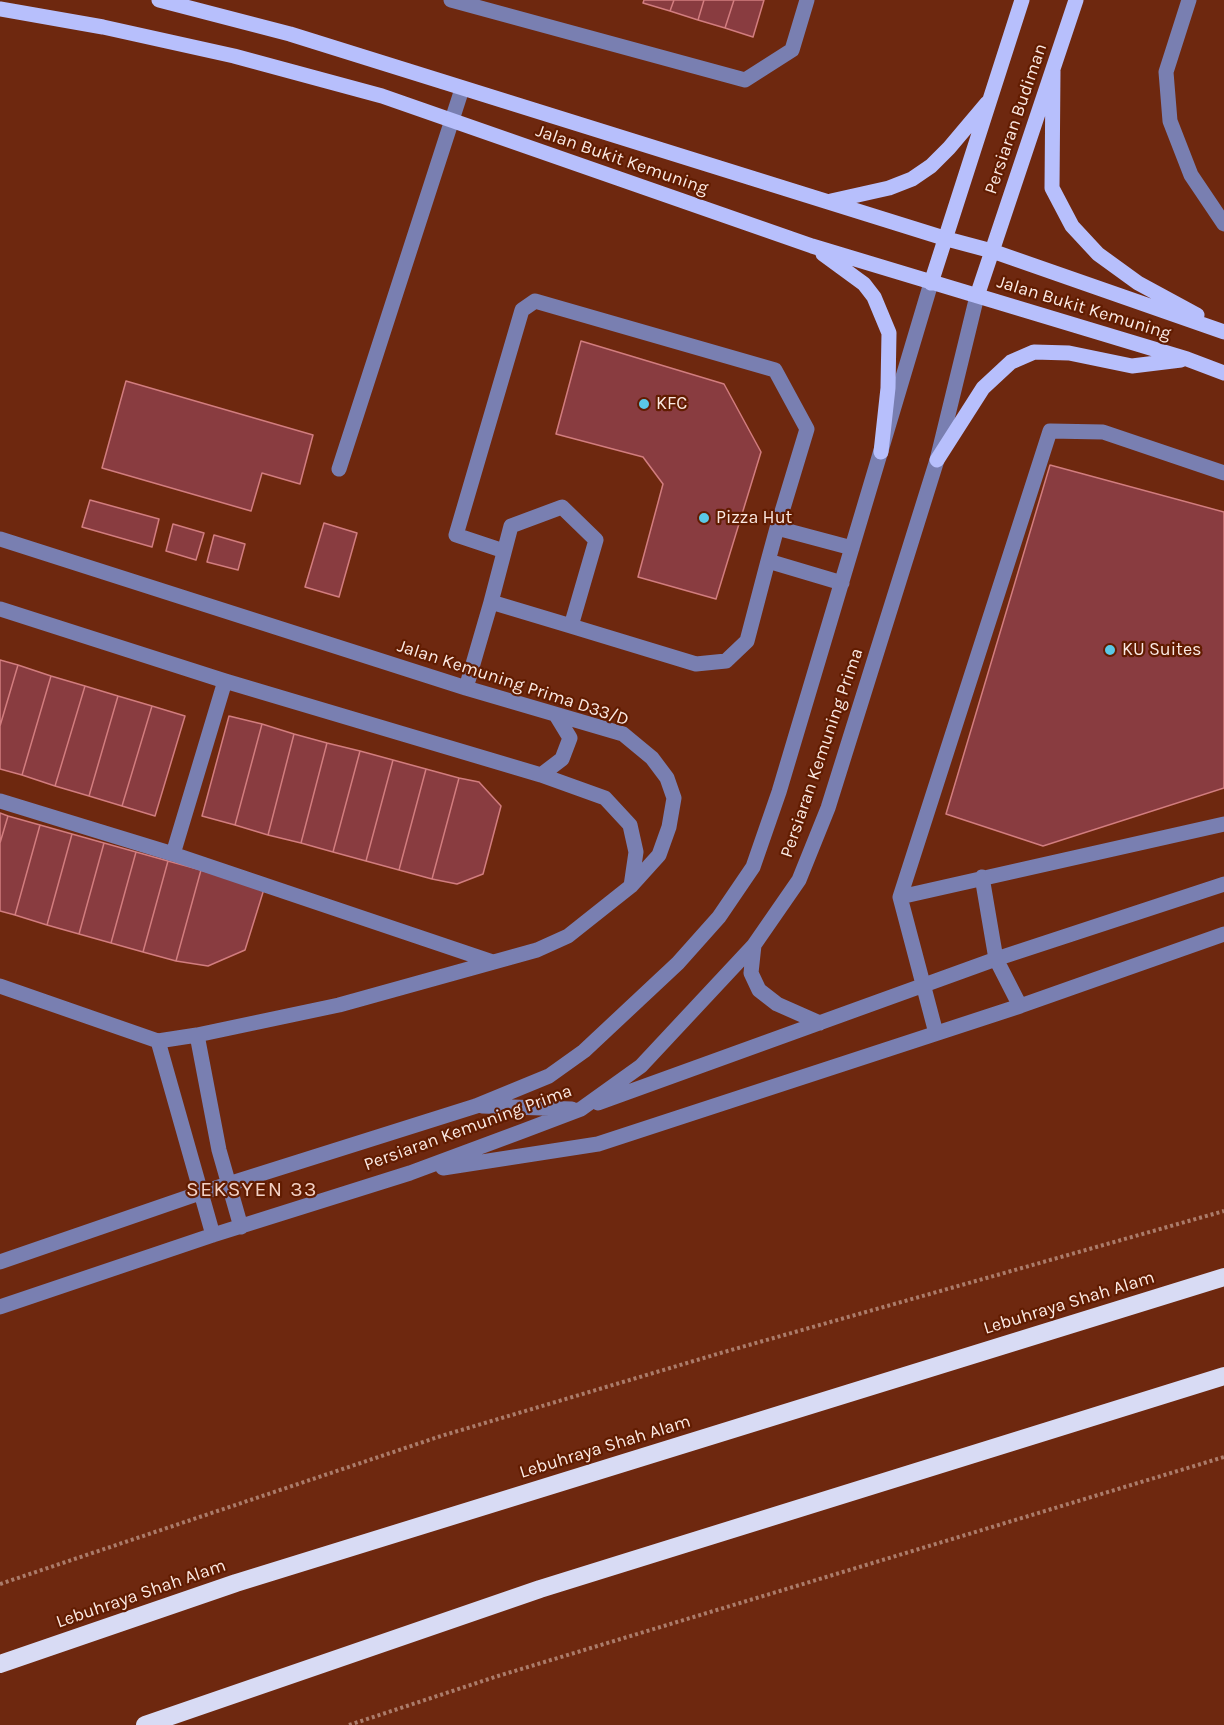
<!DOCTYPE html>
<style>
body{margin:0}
canvas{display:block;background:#6e280f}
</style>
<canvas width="1224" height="1725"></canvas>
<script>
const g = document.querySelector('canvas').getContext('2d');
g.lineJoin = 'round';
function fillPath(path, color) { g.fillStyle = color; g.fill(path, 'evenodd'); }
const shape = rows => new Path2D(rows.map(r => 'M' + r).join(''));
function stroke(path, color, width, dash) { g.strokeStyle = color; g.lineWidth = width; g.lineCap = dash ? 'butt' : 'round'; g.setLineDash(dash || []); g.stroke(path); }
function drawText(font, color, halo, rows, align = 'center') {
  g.font = font + ' Karla,sans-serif'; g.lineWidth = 4.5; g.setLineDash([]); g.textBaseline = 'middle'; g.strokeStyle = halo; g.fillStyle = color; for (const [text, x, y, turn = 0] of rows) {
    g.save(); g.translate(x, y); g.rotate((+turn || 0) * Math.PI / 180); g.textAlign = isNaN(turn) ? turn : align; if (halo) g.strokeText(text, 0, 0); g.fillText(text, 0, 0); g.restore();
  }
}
const building = shape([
 [644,0,674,0,670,11,643,3,644,0],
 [674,0,704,0,698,20,670,11,674,0],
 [704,0,734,0,725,28,698,20,704,0],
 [734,0,764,0,753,37,725,28,734,0],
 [581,341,724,384,761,452,716,599,638,577,663,484,643,457,556,434,581,341],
 [126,381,313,435,300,484,262,473,251,511,102,468,126,381],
 [1050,465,1224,512,1224,788,1043,846,946,814,1050,465],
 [90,500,159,519,152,547,82,527,90,500],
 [324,523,357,533,339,597,305,587,324,523],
 [173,524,204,533,196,560,166,551,173,524],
 [214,535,245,544,238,570,207,562,214,535],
 [0,660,18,665,0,726,0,660],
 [18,665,51,676,22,775,0,769,0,726,18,665],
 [51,676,85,686,55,786,22,775,51,676],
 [85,686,118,696,89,796,55,786,85,686],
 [118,696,152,706,122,806,89,796,118,696],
 [152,706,185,716,155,816,122,806,152,706],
 [229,716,262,724,235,825,202,816,229,716],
 [262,724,294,734,268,835,235,825,262,724],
 [294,734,327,743,301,843,268,835,294,734],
 [327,743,360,751,333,852,301,843,327,743],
 [360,751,393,760,366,861,333,852,360,751],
 [393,760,426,769,399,870,366,861,393,760],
 [426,769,459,778,432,879,399,870,426,769],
 [459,778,479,782,501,806,483,874,457,884,432,879,459,778],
 [0,813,8,816,0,843,0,813],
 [8,816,40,825,15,915,0,911,0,843,8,816],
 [40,825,72,834,47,925,15,915,40,825],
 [72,834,104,843,79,934,47,925,72,834],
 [104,843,136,852,111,943,79,934,104,843],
 [136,852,168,861,143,952,111,943,136,852],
 [168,861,201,870,176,961,143,952,168,861],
 [201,870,264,889,245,950,208,966,176,961,201,870]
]);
const path = shape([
 [0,1584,441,1436,724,1352,1224,1211],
 [349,1725,498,1676,1224,1457]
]);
const minor = shape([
 [451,0,745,80,792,50,807,0],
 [1189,0,1166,72,1170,121,1191,175,1224,224],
 [339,469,462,89],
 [0,539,466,688,623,734,652,758,667,778,674,798,669,827,659,855,631,886,568,936,537,950,339,1005,197,1035,158,1041,0,986],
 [504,551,456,535,522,310,535,301,775,370,807,429,777,528,852,548],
 [768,561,777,528],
 [0,609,225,681,541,775,605,798,630,825,636,852,631,886],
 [571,626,596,540,562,507,511,526,491,602,571,626,696,664,726,661,747,641,768,561,842,583],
 [466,688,491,602],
 [541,775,562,759,570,738,556,715],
 [0,801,173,854,493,962],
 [173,854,225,681],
 [982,877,996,959,1020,1006],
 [900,897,1224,824],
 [754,945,751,973,759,990,777,1004,820,1023],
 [936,1033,900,897,1050,431,1103,432,1224,473],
 [197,1035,219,1150,241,1227],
 [158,1041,213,1235],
 [598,1103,996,959,1224,884],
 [482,1106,572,1109],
 [443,1168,598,1144,1020,1006,1224,934],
 [0,1262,200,1193,476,1106,549,1076,584,1051,678,963,719,917,753,867,779,792,931,283],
 [0,1307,213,1235,410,1173,523,1131,581,1109,641,1066,754,945,799,880,828,808,937,460,977,296]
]);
const major = shape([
 [159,0,290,34,947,239,992,251,1224,332],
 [0,9,103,27,234,56,382,96,812,246,1187,359,1224,373],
 [1053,71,1052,188,1072,226,1098,254,1138,283,1197,315],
 [831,201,889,188,912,179,931,166,949,148,987,103],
 [823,254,864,284,874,297,889,333,888,388,881,452],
 [931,283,1022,0],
 [977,296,1076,0],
 [937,460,983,388,1011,362,1034,352,1069,353,1132,366,1181,360]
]);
const highway = shape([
 [0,1664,236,1583,1224,1277],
 [145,1725,540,1589,1224,1376]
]);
const markers = [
 [644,404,6,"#5ac8e6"],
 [704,518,6,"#5ac8e6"],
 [1110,650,6,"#5ac8e6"]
];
const streetNames = [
 ["Persiaran Budiman",1016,119,-71],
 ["Jalan Bukit Kemuning",622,160,19],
 ["Jalan Bukit Kemuning",1084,308,17],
 ["Jalan Kemuning Prima D33/D",513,683,18],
 ["Persiaran Kemuning Prima",822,753,-71],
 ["Persiaran Kemuning Prima",468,1128,-20],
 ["Lebuhraya Shah Alam",1069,1303,-17],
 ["Lebuhraya Shah Alam",605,1447,-17],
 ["Lebuhraya Shah Alam",141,1594,-19]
];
const poiNames = [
 ["KFC",656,404],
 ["Pizza Hut",716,518],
 ["KU Suites",1122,650]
];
const quarterNames = [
 ["SEKSYEN 33",252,1190]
];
fillPath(building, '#893c40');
stroke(building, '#d27d7f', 1.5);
stroke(path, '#ab7c6b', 4, [3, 3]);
stroke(minor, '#797fb1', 15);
stroke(major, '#b7bffc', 15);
stroke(highway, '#d8dbf4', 18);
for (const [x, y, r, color] of markers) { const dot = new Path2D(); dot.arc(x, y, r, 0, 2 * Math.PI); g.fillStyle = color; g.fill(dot); stroke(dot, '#611c01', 2); }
drawText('18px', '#fbe9e3', '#611c01', streetNames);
drawText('18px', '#fbe9e3', '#611c01', poiNames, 'left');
g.letterSpacing = '1.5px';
drawText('21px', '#f3d1c5', '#611c01', quarterNames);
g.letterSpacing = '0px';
</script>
